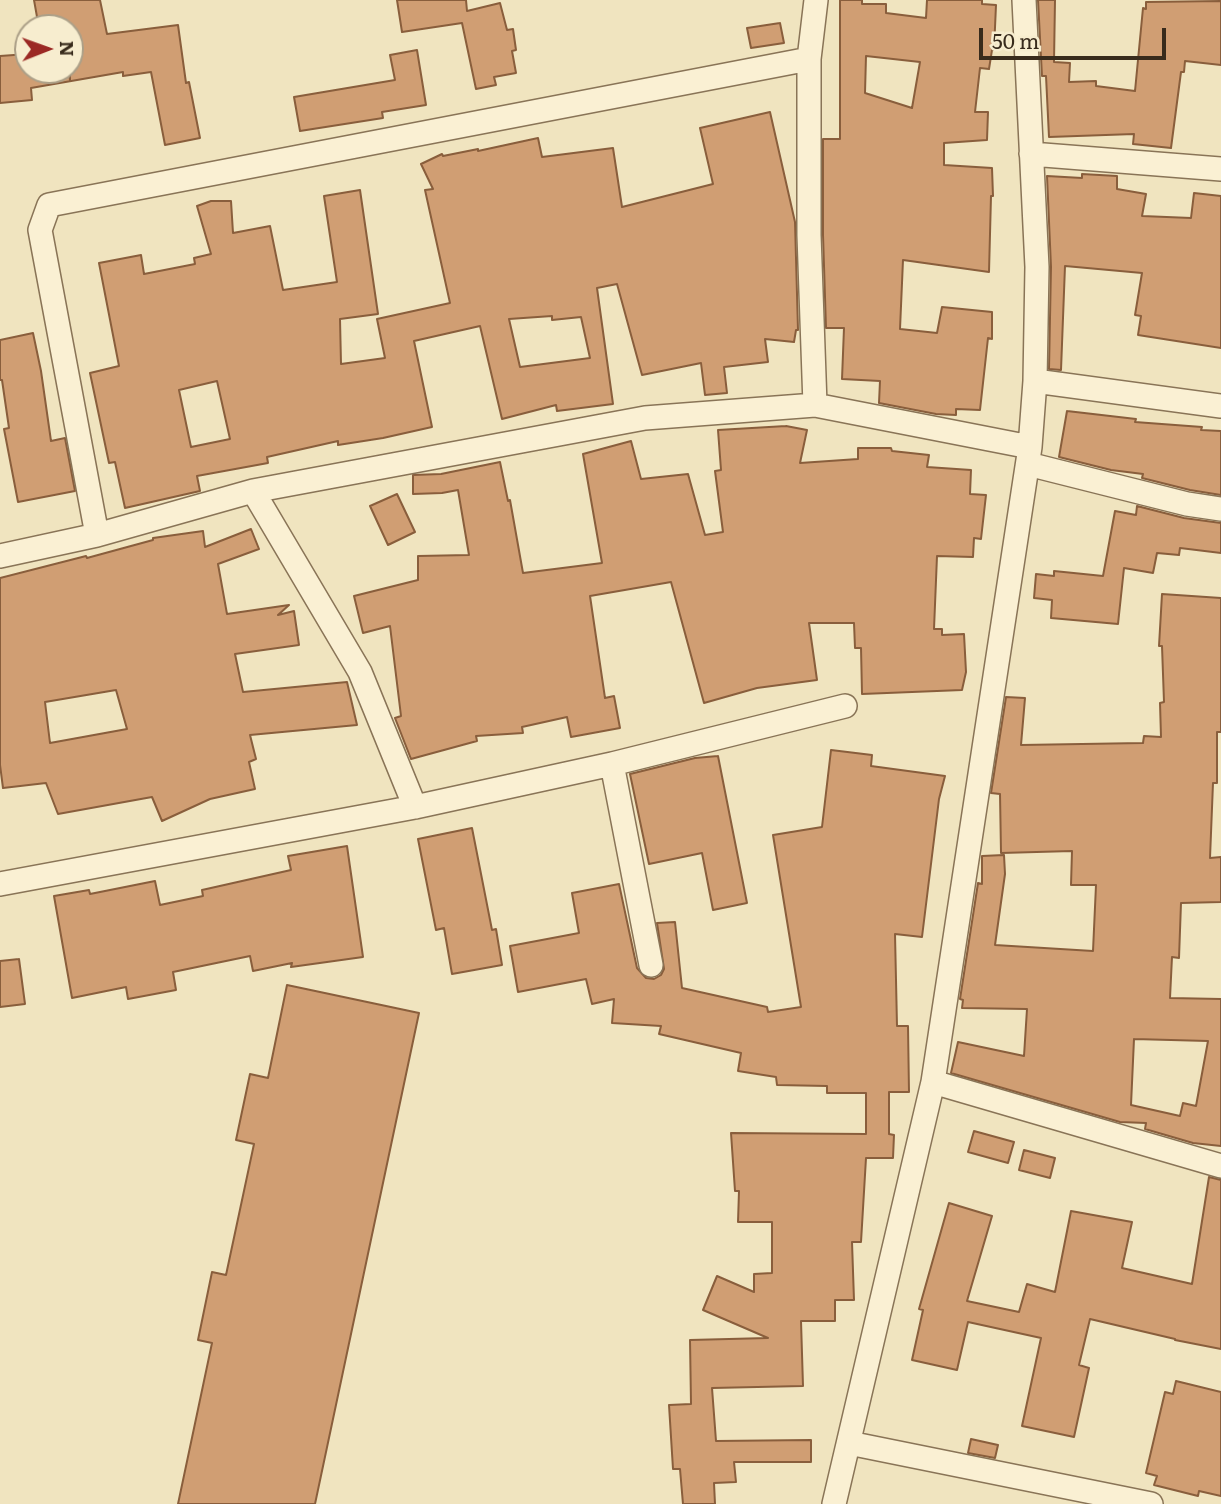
<!DOCTYPE html>
<style>
body{margin:0}
#map{position:relative;width:1221px;height:1504px;overflow:hidden;background:#f0e4bf;font-family:Literata,serif}
canvas{display:block}
.north{position:absolute;left:14px;top:14px;width:70px;height:70px;box-sizing:border-box;background:#f7edcf;border:2px solid #ab9f87;border-radius:50%;rotate:89deg;font-size:19px;font-weight:700;line-height:28px;text-align:center;color:#382b1c}
.north::after{content:'';display:block;margin:auto;width:24px;height:32px;background:#9b2924;clip-path:polygon(50% 0,100% 100%,50% 72%,0 100%)}
.scale{position:absolute;left:979px;top:28px;width:187px;height:32px;box-sizing:border-box;border:4px solid #382b1c;border-top:0;padding-left:9px;font-size:21px;line-height:24px;white-space:nowrap;color:#382b1c;-webkit-text-stroke:5px #f7edcf;paint-order:stroke}
</style>
<div id="map">
<canvas width="1221" height="1504"></canvas>
<div class="north">N</div>
<div class="scale">50 m</div>
</div>
<script>
const g = document.querySelector('canvas').getContext('2d');
g.lineJoin = 'round';
function fillPath(path, color) { g.fillStyle = color; g.fill(path, 'evenodd'); }
const shape = rows => new Path2D(rows.map(r => 'M' + r).join(''));
function stroke(path, color, width, dash) { g.strokeStyle = color; g.lineWidth = width; g.lineCap = dash ? 'butt' : 'round'; g.setLineDash(dash || []); g.stroke(path); }
const building = shape([
 [34,0,100,0,107,34,178,25,186,83,189,82,200,138,165,145,151,72,123,76,123,72,31,88,32,100,0,103,0,56,28,54,28,70,69,70,70,81,70,28,39,28,34,0],
 [397,0,466,0,467,11,500,3,507,30,513,29,516,50,512,51,516,73,494,77,496,85,476,89,462,23,402,32,397,0],
 [840,0,862,0,862,4,886,4,886,13,926,18,927,0,982,0,982,4,996,5,994,50,992,50,989,69,980,68,975,112,988,112,987,140,944,143,944,165,992,168,993,196,991,196,989,272,903,260,900,329,937,333,942,307,992,312,992,339,988,338,980,410,956,409,956,415,936,414,879,403,880,381,842,379,844,328,826,328,823,235,823,139,840,139,840,0],
 [866,56,920,62,912,108,865,93,866,56],
 [1038,0,1055,0,1054,62,1070,63,1069,82,1096,81,1096,86,1135,91,1143,8,1146,9,1146,2,1221,1,1221,65,1185,61,1184,72,1181,72,1171,148,1133,144,1134,134,1049,137,1046,76,1042,76,1038,0],
 [780,23,784,43,751,48,747,28,780,23],
 [417,50,426,105,382,112,383,118,300,131,294,97,395,80,390,55,417,50],
 [770,112,795,222,798,330,796,330,794,342,765,339,768,362,724,367,727,393,705,395,701,363,642,375,617,284,597,288,613,404,557,411,556,405,502,419,480,326,414,341,432,427,383,438,338,445,338,441,267,457,268,463,197,476,200,491,125,508,115,462,109,463,90,373,119,366,99,263,141,255,144,274,195,264,194,258,211,254,197,206,211,201,231,201,233,233,270,226,283,290,337,282,324,196,360,190,378,314,340,319,341,364,385,358,377,319,450,303,425,190,433,189,421,164,442,154,443,156,478,149,478,151,538,138,542,157,613,148,622,207,713,184,700,128,770,112],
 [552,316,552,320,581,317,590,358,520,367,509,319,552,316],
 [217,381,230,439,191,447,179,390,217,381],
 [1082,174,1117,176,1117,189,1146,194,1142,216,1191,218,1194,193,1221,196,1221,348,1138,335,1141,316,1135,315,1142,273,1065,266,1061,370,1049,369,1051,267,1047,176,1082,178,1082,174],
 [33,333,41,371,51,441,65,438,75,491,18,502,4,429,9,428,2,380,0,380,0,340,33,333],
 [1067,411,1136,419,1135,422,1202,427,1201,430,1221,431,1221,495,1190,490,1142,478,1143,474,1111,470,1059,457,1067,411],
 [786,426,807,430,800,463,858,459,858,448,891,448,892,451,929,455,927,467,971,470,970,494,986,495,981,539,974,538,973,557,937,556,934,629,942,629,942,635,964,634,966,672,962,690,862,694,861,648,855,648,854,623,809,623,817,680,757,688,704,703,671,582,590,596,605,698,614,696,620,728,571,737,567,717,522,727,523,733,476,736,477,741,411,759,395,718,401,716,390,626,363,633,354,596,418,580,418,556,469,555,458,490,442,493,413,494,413,475,441,474,500,462,508,501,510,500,523,573,602,563,583,454,631,441,641,479,688,474,705,535,723,532,715,471,721,470,718,430,786,426],
 [397,494,415,532,388,545,370,506,397,494],
 [1137,506,1184,518,1221,523,1221,553,1180,548,1179,555,1157,553,1153,573,1124,568,1118,624,1051,618,1052,600,1034,598,1036,574,1054,576,1054,571,1103,576,1115,511,1136,515,1137,506],
 [251,529,259,549,218,564,227,614,289,605,278,615,294,611,299,645,235,654,243,692,347,682,357,725,250,735,256,759,249,762,255,789,210,799,162,821,152,797,58,814,46,783,3,788,0,765,0,578,86,556,87,558,153,540,153,538,203,531,205,547,251,529],
 [116,690,127,729,50,743,45,702,116,690],
 [1162,594,1221,598,1221,732,1217,732,1217,783,1213,783,1210,858,1221,857,1221,902,1181,903,1179,958,1172,957,1170,998,1221,999,1221,1146,1193,1143,1145,1129,1146,1123,1120,1122,951,1073,958,1042,1024,1056,1027,1009,962,1008,963,1000,960,999,978,883,982,884,982,856,1004,855,1005,874,995,945,1093,951,1096,885,1071,885,1072,851,1001,853,1000,794,991,793,1006,697,1025,698,1021,745,1143,743,1144,736,1161,737,1160,703,1164,702,1162,646,1159,646,1162,594],
 [1134,1039,1208,1041,1196,1106,1183,1103,1180,1116,1131,1105,1134,1039],
 [831,750,872,755,871,766,945,776,939,799,922,937,895,934,897,1026,908,1026,909,1092,889,1092,889,1134,894,1135,893,1158,866,1158,861,1242,852,1242,854,1300,835,1300,835,1321,801,1321,803,1386,712,1388,716,1441,811,1440,811,1462,734,1462,736,1482,714,1483,715,1504,683,1504,680,1469,673,1469,669,1405,691,1404,690,1340,768,1338,703,1310,717,1276,754,1292,754,1274,772,1273,772,1222,738,1222,739,1191,735,1191,731,1133,866,1134,866,1093,827,1093,827,1086,777,1085,776,1077,738,1071,741,1053,659,1034,661,1026,612,1023,614,999,592,1004,586,979,518,992,510,946,579,933,572,893,619,884,637,968,646,978,654,979,661,975,664,969,657,923,675,922,682,988,767,1007,768,1012,801,1007,773,835,822,827,831,750],
 [718,756,747,903,713,910,702,853,649,864,630,774,695,758,718,756],
 [472,828,492,930,496,929,502,965,452,974,444,928,436,930,418,839,472,828],
 [347,846,363,957,291,967,292,963,253,971,250,956,173,972,176,990,128,999,126,987,72,998,54,896,89,890,90,894,155,881,160,905,203,896,202,890,291,870,288,856,347,846],
 [19,959,25,1004,0,1007,0,961,19,959],
 [287,985,419,1013,315,1504,178,1504,212,1343,198,1340,212,1272,226,1275,254,1144,236,1140,250,1074,268,1078,287,985],
 [974,1131,1014,1142,1008,1163,968,1152,974,1131],
 [1024,1150,1055,1158,1050,1178,1019,1170,1024,1150],
 [1209,1177,1221,1180,1221,1349,1175,1340,1175,1339,1090,1319,1079,1365,1089,1368,1074,1437,1022,1426,1041,1338,968,1322,957,1370,912,1360,923,1310,919,1309,949,1203,992,1216,967,1301,1019,1312,1027,1284,1055,1292,1071,1211,1132,1222,1122,1268,1192,1284,1209,1177],
 [1176,1381,1221,1392,1221,1496,1199,1491,1198,1496,1154,1485,1157,1476,1146,1473,1165,1392,1173,1394,1176,1381],
 [971,1439,998,1445,995,1458,968,1453,971,1439]
]);
const street = shape([
 [1031,154,1221,169],
 [1035,381,1221,406],
 [815,405,809,235,809,59,816,0],
 [1028,464,1187,504,1221,509],
 [253,491,360,672,415,807],
 [97,535,40,230,49,205,809,59],
 [0,556,97,535,253,491,645,418,815,405,1030,447],
 [612,764,651,965],
 [0,884,415,807,612,764,845,706],
 [933,1082,1221,1166],
 [849,1443,1151,1504],
 [834,1504,933,1082,1030,447,1035,381,1037,267,1024,0]
]);
fillPath(building, '#d09e73');
stroke(building, '#895e3c', 2);
stroke(street, '#897457', 26);
stroke(street, '#faf0d3', 23);
</script>
